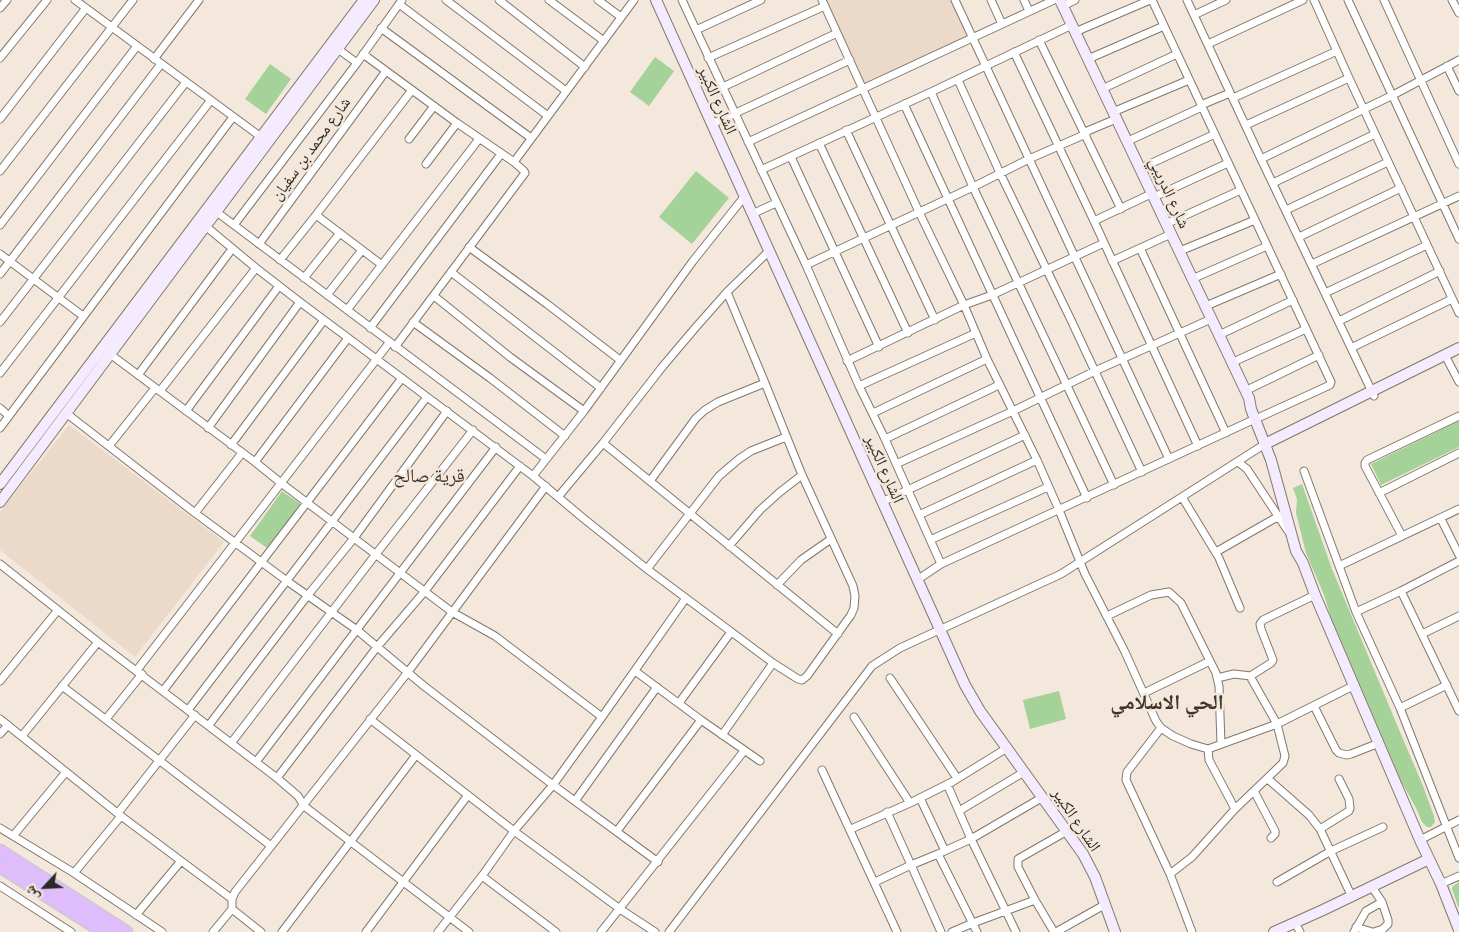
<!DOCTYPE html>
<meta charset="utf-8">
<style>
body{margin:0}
#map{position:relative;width:1459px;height:932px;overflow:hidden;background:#f4e8dc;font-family:Cabin,"Noto Naskh Arabic",sans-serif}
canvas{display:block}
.north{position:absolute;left:20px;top:862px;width:50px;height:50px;-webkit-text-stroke:4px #f4e8dc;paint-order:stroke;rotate:245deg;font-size:14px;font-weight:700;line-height:20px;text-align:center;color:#2c2823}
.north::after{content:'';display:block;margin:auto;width:18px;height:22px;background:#2c2823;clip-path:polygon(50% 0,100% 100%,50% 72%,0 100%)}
</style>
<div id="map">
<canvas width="1459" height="932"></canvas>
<div class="north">ش</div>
</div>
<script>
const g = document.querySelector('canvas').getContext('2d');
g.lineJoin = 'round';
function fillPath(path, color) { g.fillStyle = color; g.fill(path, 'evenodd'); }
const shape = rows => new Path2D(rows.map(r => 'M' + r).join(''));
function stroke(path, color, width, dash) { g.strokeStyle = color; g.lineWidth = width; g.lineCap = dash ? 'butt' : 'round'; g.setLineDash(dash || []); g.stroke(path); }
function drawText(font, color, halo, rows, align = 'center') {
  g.font = font + ' Cabin,"Noto Naskh Arabic",sans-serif'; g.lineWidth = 5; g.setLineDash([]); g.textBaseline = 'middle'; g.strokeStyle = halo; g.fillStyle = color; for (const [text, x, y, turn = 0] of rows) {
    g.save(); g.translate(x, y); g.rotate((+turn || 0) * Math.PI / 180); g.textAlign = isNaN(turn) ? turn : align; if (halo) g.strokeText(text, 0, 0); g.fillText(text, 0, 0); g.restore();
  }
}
const built = shape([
 [821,0,955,0,973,38,863,89],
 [69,425,224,542,135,657,0,550,0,512]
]);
const green = shape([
 [655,57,674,71,649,106,630,92],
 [270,64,291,79,266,114,245,99],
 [696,171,729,198,692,244,659,217],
 [1459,421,1459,447,1381,485,1371,464],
 [1302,484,1332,569,1400,732,1423,786,1434,816,1435,822,1431,827,1427,827,1422,822,1416,808,1401,781,1331,618,1324,595,1306,553,1296,513,1297,499,1293,488],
 [282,491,302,505,270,550,250,536],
 [1059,691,1066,719,1030,729,1023,700],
 [1459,882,1459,909,1452,889,1453,886]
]);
const street = shape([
 [75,0,261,137],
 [446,0,566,91],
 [499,0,585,67],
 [549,0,604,41],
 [598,0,621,17],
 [682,0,806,265,859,386,885,439,941,564,1255,419],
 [822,0,919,212,964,305,987,359,1037,460,1059,510,1085,574,1125,652,1156,721,1161,728,1173,736,1191,744,1208,749,1277,724,1355,685],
 [955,0,1169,459],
 [991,0,1002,24],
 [1024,0,1029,11],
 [1152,0,1331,382,1330,385,1260,417],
 [1187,0,1261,159,1374,396],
 [1314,0,1349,78,1459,313],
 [1348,0,1459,239],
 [1384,0,1459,164],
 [1452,0,1459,13],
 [399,4,548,116],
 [1063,6,1075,0],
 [0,8,7,0],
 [1194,15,1226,0],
 [381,28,531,138],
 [696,30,761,0],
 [1075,32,1150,0],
 [1039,40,1121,209],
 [1208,44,1303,0],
 [338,49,357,63],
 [1014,52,1094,221,1198,446],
 [363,54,457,123,514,162,524,171,525,173,395,347],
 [0,58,47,0],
 [708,58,825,6],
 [154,59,199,0],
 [1088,59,1164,26],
 [1447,66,1459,91],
 [958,80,1000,173,1071,320,1142,472],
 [723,87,837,33],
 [1102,89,1177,54],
 [931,92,973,187,1114,485],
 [1233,98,1337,51],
 [904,104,1087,498],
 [1201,105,1230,93],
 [1113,112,1189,80],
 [0,119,86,8],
 [712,124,850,60],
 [1246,125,1349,78],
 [846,130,935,320],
 [1085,132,1116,119],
 [409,139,434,106],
 [1128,141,1202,107],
 [748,142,1054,0],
 [819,143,908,333],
 [791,157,879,347],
 [1261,159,1393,95,1459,60],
 [514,162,634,0],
 [426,164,457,123],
 [1141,168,1215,134],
 [761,170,931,92,1072,25],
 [0,171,133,0],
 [1273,183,1375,134],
 [1154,197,1228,163],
 [214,210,546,459],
 [1286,210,1388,162],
 [752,214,776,203],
 [316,215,382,265],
 [1094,221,1153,193],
 [203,224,256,268,300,302,533,476,583,518,647,569,773,663,798,679,802,680,807,676,851,615,854,608,855,596,853,586,802,475,765,383,727,292],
 [1166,224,1241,190],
 [0,225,137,46],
 [234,225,357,63,402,0],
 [1299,237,1401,188],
 [259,244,386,71],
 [469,247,547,304,620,360],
 [1140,248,1226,433],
 [1180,251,1255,220],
 [0,254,83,316],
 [280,260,316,215,412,90],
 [1112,261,1171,234],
 [1312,264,1459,196],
 [806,265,973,187,1029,159,1086,134],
 [451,272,601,388],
 [0,274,161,64],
 [304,278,340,233],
 [1192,279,1267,246],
 [1325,293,1427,245],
 [327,295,362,250],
 [434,296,510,357,584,411],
 [1206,306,1281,274],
 [347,310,479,139],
 [1339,321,1440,271],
 [0,322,186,82],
 [413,322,490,378,565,436],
 [370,328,501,154],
 [1219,335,1293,300],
 [1351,348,1452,299],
 [110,354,255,462,281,483,452,612,495,636,602,717],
 [847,361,964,305,992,295,1104,243],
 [1448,361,1459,382],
 [1231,363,1306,329],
 [0,373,211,100],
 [138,375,232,249],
 [859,386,976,333],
 [160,391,256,268],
 [1245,391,1319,355],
 [0,408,9,416],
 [186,411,279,286],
 [66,413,195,513,287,581,357,630,424,686,553,785,658,862],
 [873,413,987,359],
 [0,428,233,117],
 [208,428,300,302],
 [885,439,999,385],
 [603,443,838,634],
 [231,445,324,320],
 [109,446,155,388],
 [255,462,348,338],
 [1238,462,1247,469,1288,531],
 [896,464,1013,411,1095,371,1211,319],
 [1304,471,1356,612,1400,708,1459,858],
 [533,476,584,411,693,261,744,197],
 [650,481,696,418,705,410,718,402,765,383],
 [1379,493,1459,453],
 [558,497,603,443,663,366,696,327,727,292,769,251],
 [1182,497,1219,558,1240,608],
 [882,502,1025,435],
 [195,513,242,453],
 [919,515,1037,460],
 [1441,519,1459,555],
 [1402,536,1365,466,1365,463,1367,460,1459,416],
 [930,540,1048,487],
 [729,546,760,510,780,492,802,475],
 [1216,552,1279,516],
 [0,564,98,642,277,778,298,796,304,806,469,932],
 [1339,566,1459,509],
 [647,569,719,476,739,459,751,451,786,437],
 [917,580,941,564],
 [777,585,801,560,831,539],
 [1401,591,1459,711],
 [1356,612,1401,591,1459,561],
 [1107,616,1151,595,1169,592,1181,603,1216,673,1219,686,1221,744],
 [1422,634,1459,616],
 [137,670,389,343],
 [635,671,701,720,760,761],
 [890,678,957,778],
 [1217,678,1234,674,1251,676],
 [0,681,58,610],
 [62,686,271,846],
 [163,691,402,378],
 [1144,693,1210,661],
 [679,703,731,632],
 [1314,706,1336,750,1339,753,1347,755,1351,754,1379,743],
 [1400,708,1447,685],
 [188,710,427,397],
 [854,717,910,803],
 [0,719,121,816,232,899],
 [106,719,142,674],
 [370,719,514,831,620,909,655,932],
 [209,725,308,595,354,538,447,411],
 [1161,728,1127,772,1126,780,1170,874,1192,932],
 [0,734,8,725],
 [722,735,773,663],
 [22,736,98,642],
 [232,742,376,554,473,430],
 [1208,749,1209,760,1235,809],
 [256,762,496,447],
 [822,770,897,932],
 [277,778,377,647,425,591,520,466],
 [1268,779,1309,815,1320,829,1352,897],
 [947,784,971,839,1043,797],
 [1254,791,1275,831,1275,834,1271,838],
 [920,798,945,851],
 [575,801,657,687],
 [959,811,1024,772],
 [118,813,195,715],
 [0,828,74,873,162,932],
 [851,829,910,803,952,782,1007,748],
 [1320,829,1349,811,1350,808,1349,799,1339,779],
 [617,831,701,720],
 [13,836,66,772],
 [1420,840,1459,820],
 [938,854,977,932],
 [74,873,121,816],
 [1170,874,1192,857,1235,809,1283,763,1285,756,1277,724,1251,678,1252,675,1271,663,1273,660,1261,629,1260,624,1263,620,1315,595],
 [482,876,556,932],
 [875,882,911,865,887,812],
 [1277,882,1331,851,1383,827],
 [1441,884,1459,876],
 [0,886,71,932],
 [1372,887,1382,902,1388,920,1388,924,1383,929,1374,932],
 [1035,900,1018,867,1018,859,1067,831],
 [232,909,261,932],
 [136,915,181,861],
 [1295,923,1300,932],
 [1356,927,1372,932],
 [213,932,232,909,232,899,235,892,408,672,546,486],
 [282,932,416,755],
 [366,932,468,795],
 [438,932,482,876,514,831,553,785,602,717,686,598],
 [601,932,744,751],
 [669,932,872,666,900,648,1061,574,1265,444],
 [941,932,911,865,938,854,971,839,1016,932],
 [952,932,973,923,1035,900,1054,932],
 [1056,932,1106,904],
 [1354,932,1366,911,1382,902]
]);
const secondary = shape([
 [656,0,965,685,980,711,1083,854,1095,877,1115,932],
 [1060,0,1249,398,1251,409,1271,460,1296,551,1303,563,1315,595,1420,840,1441,884,1459,930],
 [1265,444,1459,348],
 [0,484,364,0],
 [0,502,374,0],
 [1274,932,1323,910,1429,859]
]);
const highway = shape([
 [0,851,126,932],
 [0,866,104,932]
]);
const streetNames = [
 ["الشارع الكبير",717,100,66],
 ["شارع محمد بن سفيان",311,149,-54],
 ["شارع الدريبي",1169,193,65],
 ["الشارع الكبير",884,469,66],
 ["الشارع الكبير",1076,820,56]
];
const quarterNames = [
 ["قرية صالح",429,476]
];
const districtNames = [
 ["الحي الاسلامي",1167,703]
];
fillPath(built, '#ebd9c9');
fillPath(green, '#a4d298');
stroke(street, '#82776d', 9);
stroke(secondary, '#82776d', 12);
stroke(highway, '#cccbca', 15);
stroke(street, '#fff', 7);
stroke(secondary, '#f5ebfe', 10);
stroke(highway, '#dfbdfc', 12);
drawText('16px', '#2c2823', '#f4e8dc', streetNames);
drawText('19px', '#3e342b', '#f4e8dc', quarterNames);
drawText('bold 21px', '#3e342b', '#f4e8dc', districtNames);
</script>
